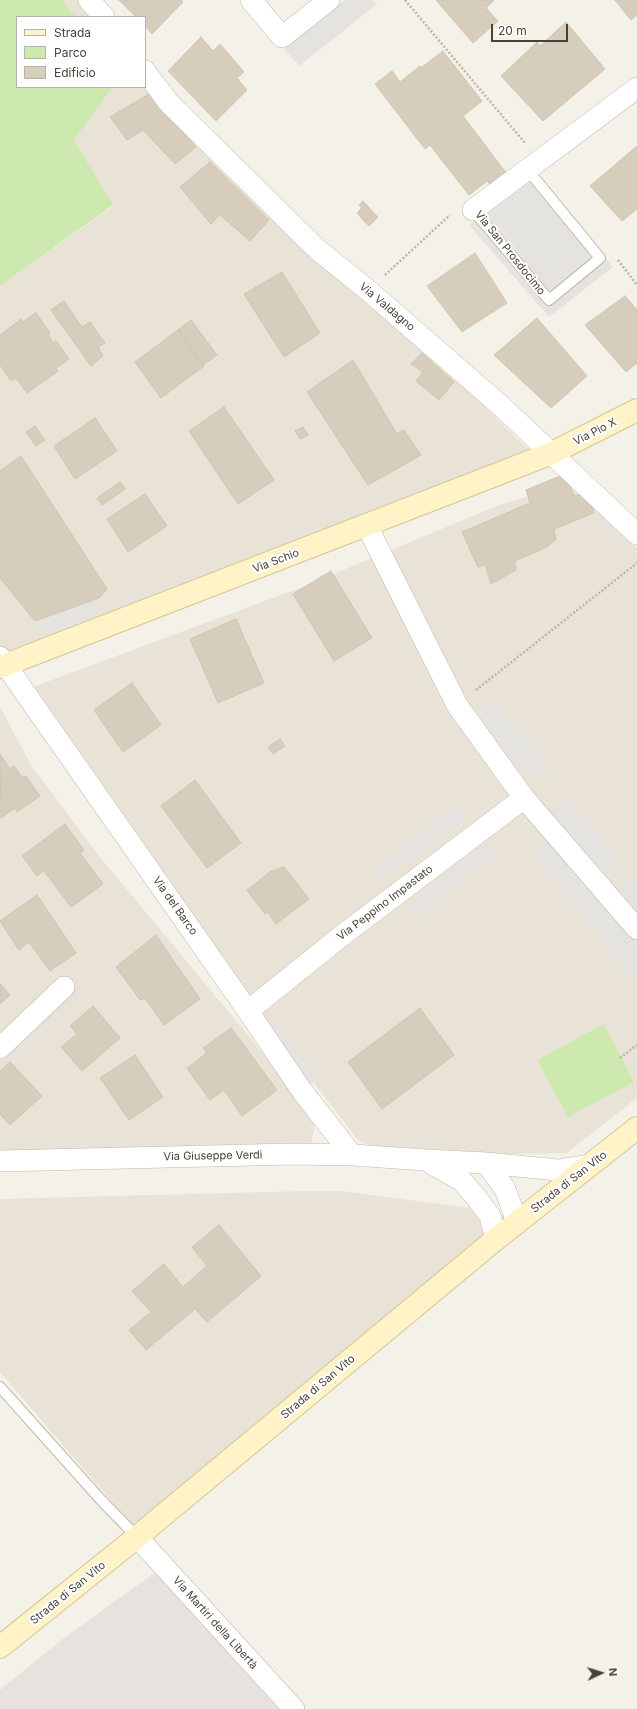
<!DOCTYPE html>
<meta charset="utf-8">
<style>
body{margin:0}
#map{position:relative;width:637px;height:1709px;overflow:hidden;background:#f4f1e8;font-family:Inter,sans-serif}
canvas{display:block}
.legend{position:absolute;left:16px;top:16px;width:130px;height:72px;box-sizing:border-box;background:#fff;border:1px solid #b6b3af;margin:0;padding:5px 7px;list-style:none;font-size:12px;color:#484136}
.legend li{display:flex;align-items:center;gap:8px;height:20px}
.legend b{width:20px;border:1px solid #b6b3af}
.north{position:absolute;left:581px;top:1653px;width:40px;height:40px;-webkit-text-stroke:3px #fff;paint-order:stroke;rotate:86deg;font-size:11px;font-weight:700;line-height:16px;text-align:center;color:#484136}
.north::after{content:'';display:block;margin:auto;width:14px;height:18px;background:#484136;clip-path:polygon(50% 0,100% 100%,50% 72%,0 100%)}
.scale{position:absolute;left:491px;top:24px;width:77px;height:18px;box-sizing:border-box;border:2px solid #484136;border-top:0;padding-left:5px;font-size:12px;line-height:14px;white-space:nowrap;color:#484136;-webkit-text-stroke:3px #fff;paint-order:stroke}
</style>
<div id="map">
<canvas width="637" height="1709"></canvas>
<ul class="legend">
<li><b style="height:5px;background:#fff3c7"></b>Strada</li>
<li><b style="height:11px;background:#cee9b0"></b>Parco</li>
<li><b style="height:11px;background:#d6cdbd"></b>Edificio</li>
</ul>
<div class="north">N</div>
<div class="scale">20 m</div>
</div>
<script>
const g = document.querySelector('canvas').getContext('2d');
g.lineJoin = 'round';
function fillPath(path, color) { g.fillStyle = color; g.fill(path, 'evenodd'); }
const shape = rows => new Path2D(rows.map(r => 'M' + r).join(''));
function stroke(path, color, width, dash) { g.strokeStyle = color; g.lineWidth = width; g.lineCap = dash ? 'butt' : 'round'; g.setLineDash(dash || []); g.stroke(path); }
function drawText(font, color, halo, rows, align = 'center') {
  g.font = font + ' Inter,sans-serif'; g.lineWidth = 4; g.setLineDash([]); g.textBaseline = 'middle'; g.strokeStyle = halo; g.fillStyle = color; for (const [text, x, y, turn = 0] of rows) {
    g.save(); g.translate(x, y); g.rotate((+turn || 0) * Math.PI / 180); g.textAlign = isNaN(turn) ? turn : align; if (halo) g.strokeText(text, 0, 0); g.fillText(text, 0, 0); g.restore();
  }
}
const residential = shape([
 [63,0,79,0,93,17,76,17],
 [113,87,145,87,413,331,508,430,535,455,0,658,0,286,113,206,74,140],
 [567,484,637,548,637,1098,567,1153,512,1154,370,1146,358,1140,277,1035,33,687,305,586,499,505,558,488],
 [0,707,31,765,99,856,257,1046,315,1124,311,1143,62,1153,0,1153],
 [307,1191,340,1191,486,1210,503,1215,516,1225,136,1530,0,1372,0,1199]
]);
const industrial = shape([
 [165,1565,293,1709,0,1709,0,1690,60,1641]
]);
const green = shape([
 [0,0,63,0,76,17,17,17,17,87,113,87,74,140,113,205,0,286],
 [604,1024,634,1082,568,1117,537,1060]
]);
const parking = shape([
 [345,0,373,0,377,4,299,66,284,49],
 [539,175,613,267,549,317,469,225],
 [94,600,100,613,43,636,37,623],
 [494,701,550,769,532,780,477,718],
 [566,796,622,863,605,874,548,813],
 [458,806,467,818,382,879,374,866],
 [550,837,637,946,637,977,634,981,532,853],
 [489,842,498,853,416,917,407,905],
 [637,874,637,909,620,891],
 [275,1018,317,1080,305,1088,263,1026]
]);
const building = shape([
 [119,0,181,0,183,2,152,34,145,26,145,17,136,17,119,0],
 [436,0,494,0,486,8,498,21,473,43,436,0],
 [615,0,637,0,637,15,631,20,615,0],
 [566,22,605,69,543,121,501,76,537,42,540,46,566,22],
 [201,37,213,51,220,44,244,72,237,78,247,90,216,121,168,71,201,37],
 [443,51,482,101,463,116,507,174,491,186,487,181,469,195,430,145,425,149,375,84,392,71,400,82,420,66,421,68,443,51],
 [149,94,196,147,175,164,143,130,127,140,110,117,149,94],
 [637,146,637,209,622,221,590,186,637,146],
 [210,162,269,220,250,241,220,215,211,224,180,187,210,162],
 [363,201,373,212,364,221,357,213,362,208,359,205,363,201],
 [373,212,378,217,369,226,364,221,373,212],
 [475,253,507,303,462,332,427,286,475,253],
 [282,272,320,333,284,357,244,294,282,272],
 [625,296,637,310,637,363,626,372,585,325,625,296],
 [64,301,82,327,90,322,105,343,98,347,103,356,91,366,51,310,64,301],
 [36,313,50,333,48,334,53,343,56,341,69,359,56,368,58,371,27,393,16,378,11,381,0,365,0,335,21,319,23,322,36,313],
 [537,318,587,376,551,408,494,355,537,318],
 [191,320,217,355,203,365,178,330,191,320],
 [178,330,204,366,161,398,135,362,178,330],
 [422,353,454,382,439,400,416,381,423,372,411,364,422,353],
 [353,360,397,434,404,430,421,455,368,485,307,392,353,360],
 [224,407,274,480,238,504,189,431,224,407],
 [95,418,117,451,75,479,54,446,95,418],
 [35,426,45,440,36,446,26,432,35,426],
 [303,427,308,435,300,439,295,431,303,427],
 [21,456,107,589,99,598,35,621,0,578,0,471,21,456],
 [565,474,574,496,588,492,594,513,554,529,556,539,547,547,515,561,516,570,491,584,485,564,478,567,462,532,530,503,526,490,565,474],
 [120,482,125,489,102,505,97,498,120,482],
 [145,494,167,526,128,552,107,519,145,494],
 [331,571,372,638,334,661,293,594,331,571],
 [236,619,264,683,218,703,190,639,236,619],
 [132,683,161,725,123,752,94,710,132,683],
 [280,739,285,746,273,754,268,747,280,739],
 [0,754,10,769,14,766,23,778,26,776,40,796,17,812,15,808,1,818,0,754],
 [195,780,241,843,207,868,161,806,195,780],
 [65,824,84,850,80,853,103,884,71,907,44,871,37,876,22,856,65,824],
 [284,867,309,899,276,924,268,912,265,914,247,890,270,872,284,867],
 [37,895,76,953,50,971,29,942,19,950,0,921,37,895],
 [156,935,200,999,164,1025,145,998,140,1000,116,967,156,935],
 [0,984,10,995,0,1004,0,984],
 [93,1006,120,1038,82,1071,61,1047,77,1034,70,1026,93,1006],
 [420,1008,454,1055,382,1109,348,1062,420,1008],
 [231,1028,277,1090,242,1116,224,1090,210,1100,187,1068,207,1053,203,1048,231,1028],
 [135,1055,163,1097,129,1120,100,1078,135,1055],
 [10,1062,42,1096,10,1125,0,1114,0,1071,10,1062],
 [219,1225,261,1276,207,1322,195,1309,146,1350,129,1330,151,1312,132,1291,164,1264,183,1287,207,1266,192,1247,219,1225]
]);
const path = shape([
 [405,0,525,143],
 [618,260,637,285],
 [385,275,450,215],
 [476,690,637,563],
 [620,1058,637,1045]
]);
const lane = shape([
 [473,210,549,300,600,258,527,169],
 [0,1387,101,1500,137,1537]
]);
const street = shape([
 [89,0,104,17],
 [251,0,282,37,329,0],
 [145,71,169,103,317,249,369,291,500,405,637,534],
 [473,210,637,88],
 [367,526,457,705,524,798,637,929],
 [0,657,248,1011,302,1091,352,1155],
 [248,1011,344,934,524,798],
 [0,1048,64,987],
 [0,1161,293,1154,352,1155,426,1160,486,1163,558,1170,590,1165],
 [430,1163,461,1180,475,1196,490,1216,496,1239],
 [486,1163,505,1189,517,1222],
 [137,1537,294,1709]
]);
const secondary = shape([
 [0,667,552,453,637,410],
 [0,1647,137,1537,496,1239,637,1128]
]);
const streetNames = [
 ["Via San Prosdocimo",510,253,51],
 ["Via Valdagno",387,307,40],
 ["Via Pio X",595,432,-27],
 ["Via Schio",276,561,-21],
 ["Via Peppino Impastato",385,903,-37],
 ["Via del Barco",175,906,55],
 ["Via Giuseppe Verdi",213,1156,-1],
 ["Strada di San Vito",569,1182,-38],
 ["Strada di San Vito",318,1387,-40],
 ["Strada di San Vito",68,1593,-39],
 ["Via Martiri della Libertà",215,1623,48]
];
fillPath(residential, '#e8e3d6');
fillPath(industrial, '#e7e2dd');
fillPath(green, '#cee9b0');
fillPath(parking, '#e5e3e0');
fillPath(building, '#d6cdbd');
stroke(building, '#d1c5b0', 1);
stroke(lane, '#c0b9aa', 12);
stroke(street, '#c0b9aa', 22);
stroke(secondary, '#d5c697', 24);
stroke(path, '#c2b59b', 2.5, [2, 2]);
stroke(lane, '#fff', 10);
stroke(street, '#fff', 21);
stroke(secondary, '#fff3c7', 22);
drawText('11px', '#484136', '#fff', streetNames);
</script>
